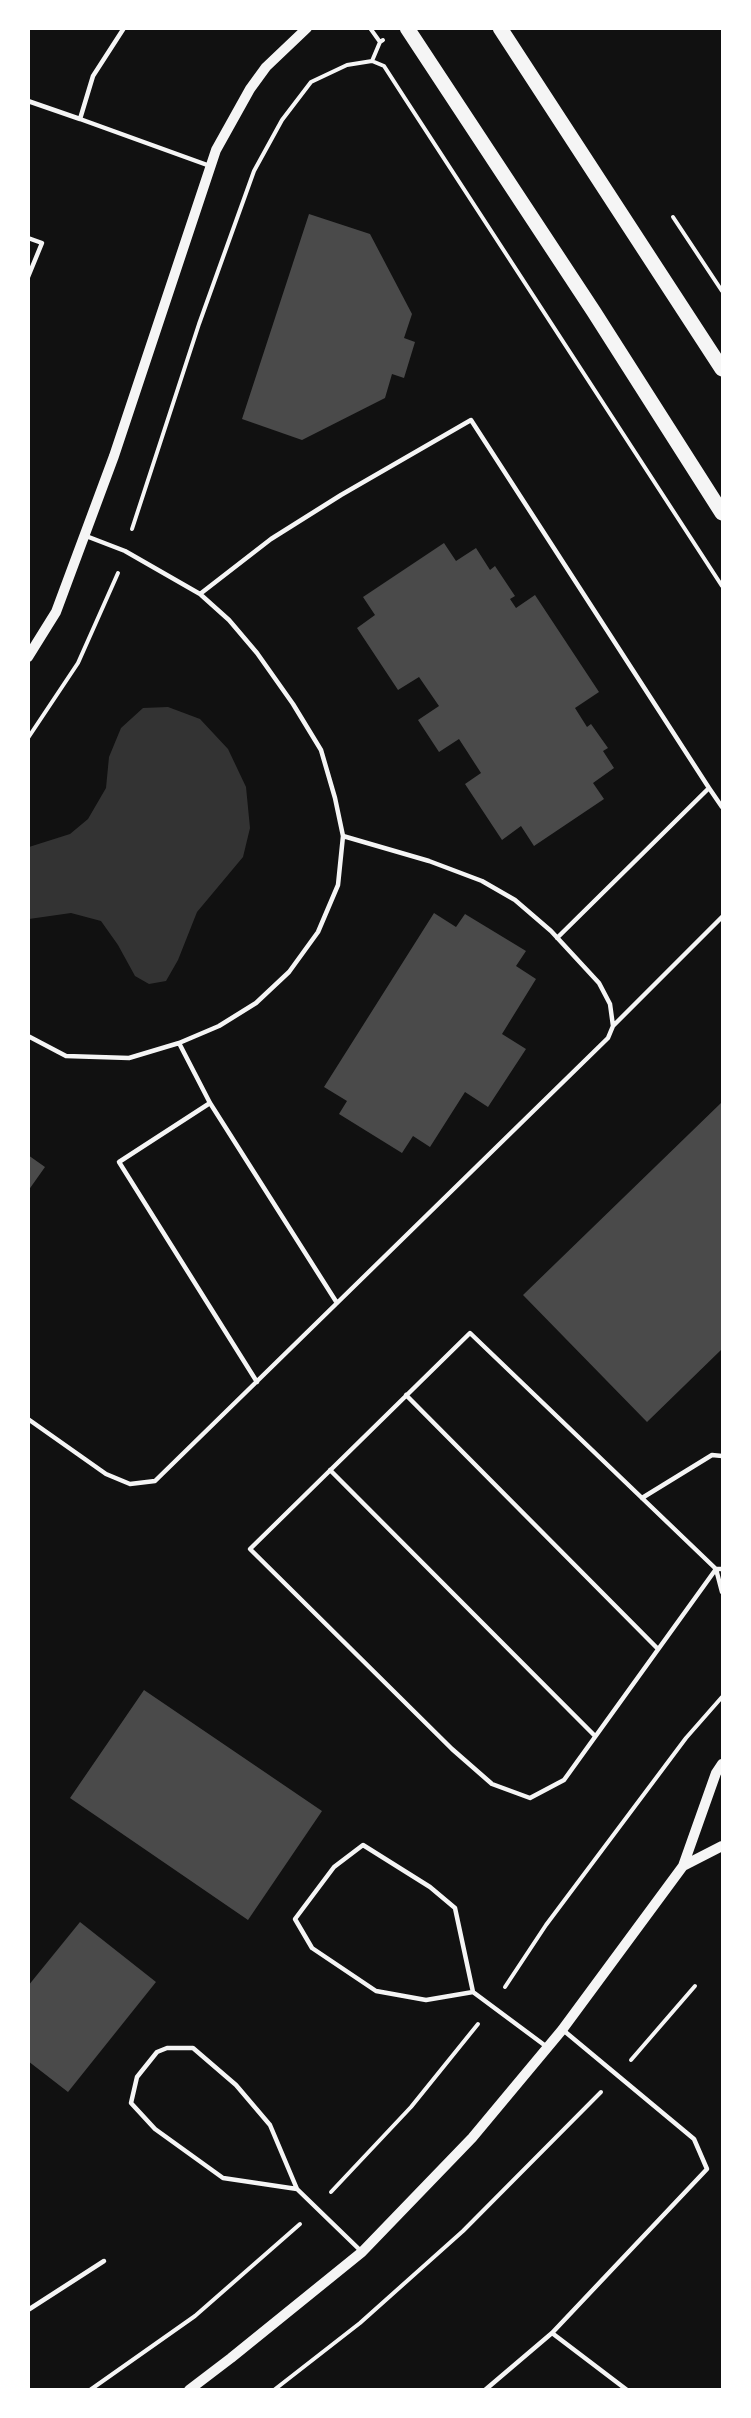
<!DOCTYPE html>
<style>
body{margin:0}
#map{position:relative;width:751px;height:2418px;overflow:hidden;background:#111;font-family:"PT Sans",sans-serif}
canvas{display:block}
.frame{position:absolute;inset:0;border:30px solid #fff;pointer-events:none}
</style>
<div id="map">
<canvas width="751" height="2418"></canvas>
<div class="frame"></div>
</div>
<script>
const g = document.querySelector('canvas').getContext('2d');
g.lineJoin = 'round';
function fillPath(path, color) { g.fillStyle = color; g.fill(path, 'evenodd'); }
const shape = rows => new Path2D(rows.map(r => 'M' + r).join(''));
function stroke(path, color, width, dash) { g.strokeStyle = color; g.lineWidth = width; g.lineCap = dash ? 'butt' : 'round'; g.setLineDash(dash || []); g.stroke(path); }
const water = shape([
 [168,707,200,719,228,749,246,787,250,828,243,857,197,912,178,960,166,981,149,984,135,976,118,945,101,921,71,913,29,919,29,847,70,834,88,819,106,788,109,757,121,728,143,708]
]);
const building = shape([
 [309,214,370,234,412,314,404,338,415,342,404,378,392,374,385,398,302,440,242,419],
 [444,543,456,561,476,548,490,570,495,566,515,596,510,599,516,608,535,595,599,692,575,708,587,727,591,724,608,748,603,751,614,768,593,783,604,799,534,846,521,826,502,840,465,784,481,773,459,739,439,752,418,720,439,706,419,677,398,690,357,628,375,615,363,597],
 [434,913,456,927,465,914,526,951,516,966,536,979,502,1034,526,1049,488,1107,465,1092,430,1147,413,1136,402,1153,339,1114,347,1101,324,1087],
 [722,1102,722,1349,647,1422,523,1295],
 [28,1155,45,1167,28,1191],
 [144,1690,322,1811,248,1920,70,1798],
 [80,1922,156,1982,68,2092,28,2061,28,1986]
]);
const path = shape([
 [370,28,380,42],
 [372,61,380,42,383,40],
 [673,217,722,291],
 [132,529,199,324,254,171,282,120,311,82,347,65,372,61,384,66,404,97,722,586],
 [28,738,78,663,118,573],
 [505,1987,546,1925,686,1738,722,1697],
 [631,2060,695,1986],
 [331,2192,411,2107,478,2024],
 [90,2390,195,2316,300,2224],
 [274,2390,360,2323,463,2231,601,2092]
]);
const service = shape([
 [124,28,93,76,80,119,210,166],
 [28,101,80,119],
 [28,238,42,243,28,277],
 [200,594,271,539,341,495,471,420,709,788,557,938],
 [709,788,722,807],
 [613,1026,722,917],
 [28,1036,66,1056,129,1058,179,1043,219,1026,256,1003,289,972,318,932,338,885,343,836,335,798,321,750,293,704,257,653,229,620,200,594,125,551,86,536],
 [179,1043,210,1103,337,1303],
 [210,1103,119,1162,257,1382],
 [406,1395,658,1649],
 [28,1419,106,1474,130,1484,155,1481,608,1038,613,1026,610,1004,599,983,551,931,515,900,482,881,429,861,343,836],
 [330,1470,595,1736],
 [642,1498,712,1455,722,1456],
 [722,1569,716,1569,564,1780,530,1798,492,1784,452,1749,250,1549,470,1333,716,1569,722,1592],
 [473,1992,426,2000,376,1991,312,1948,295,1919,334,1867,363,1845,430,1887,455,1908,473,1992,547,2047],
 [297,2189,223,2178,155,2129,131,2103,137,2077,157,2052,167,2048,193,2048,236,2085,270,2125,297,2189,362,2252],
 [28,2310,104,2261],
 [552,2333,627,2390],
 [485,2390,552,2333,707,2169,694,2139,563,2030]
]);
const tertiary = shape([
 [28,657,56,612,114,456,216,150,250,89,266,67,307,28],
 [683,1866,722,1846],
 [189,2390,231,2358,362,2252,472,2138,562,2030,683,1866,716,1773,722,1764]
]);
const primary = shape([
 [407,28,594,312,722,513],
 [500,28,722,369]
]);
fillPath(water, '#333');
fillPath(building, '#4a4a4a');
stroke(path, '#f5f5f5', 4);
stroke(service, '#f5f5f5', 4.5);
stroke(tertiary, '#f5f5f5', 10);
stroke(primary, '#f5f5f5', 15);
</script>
